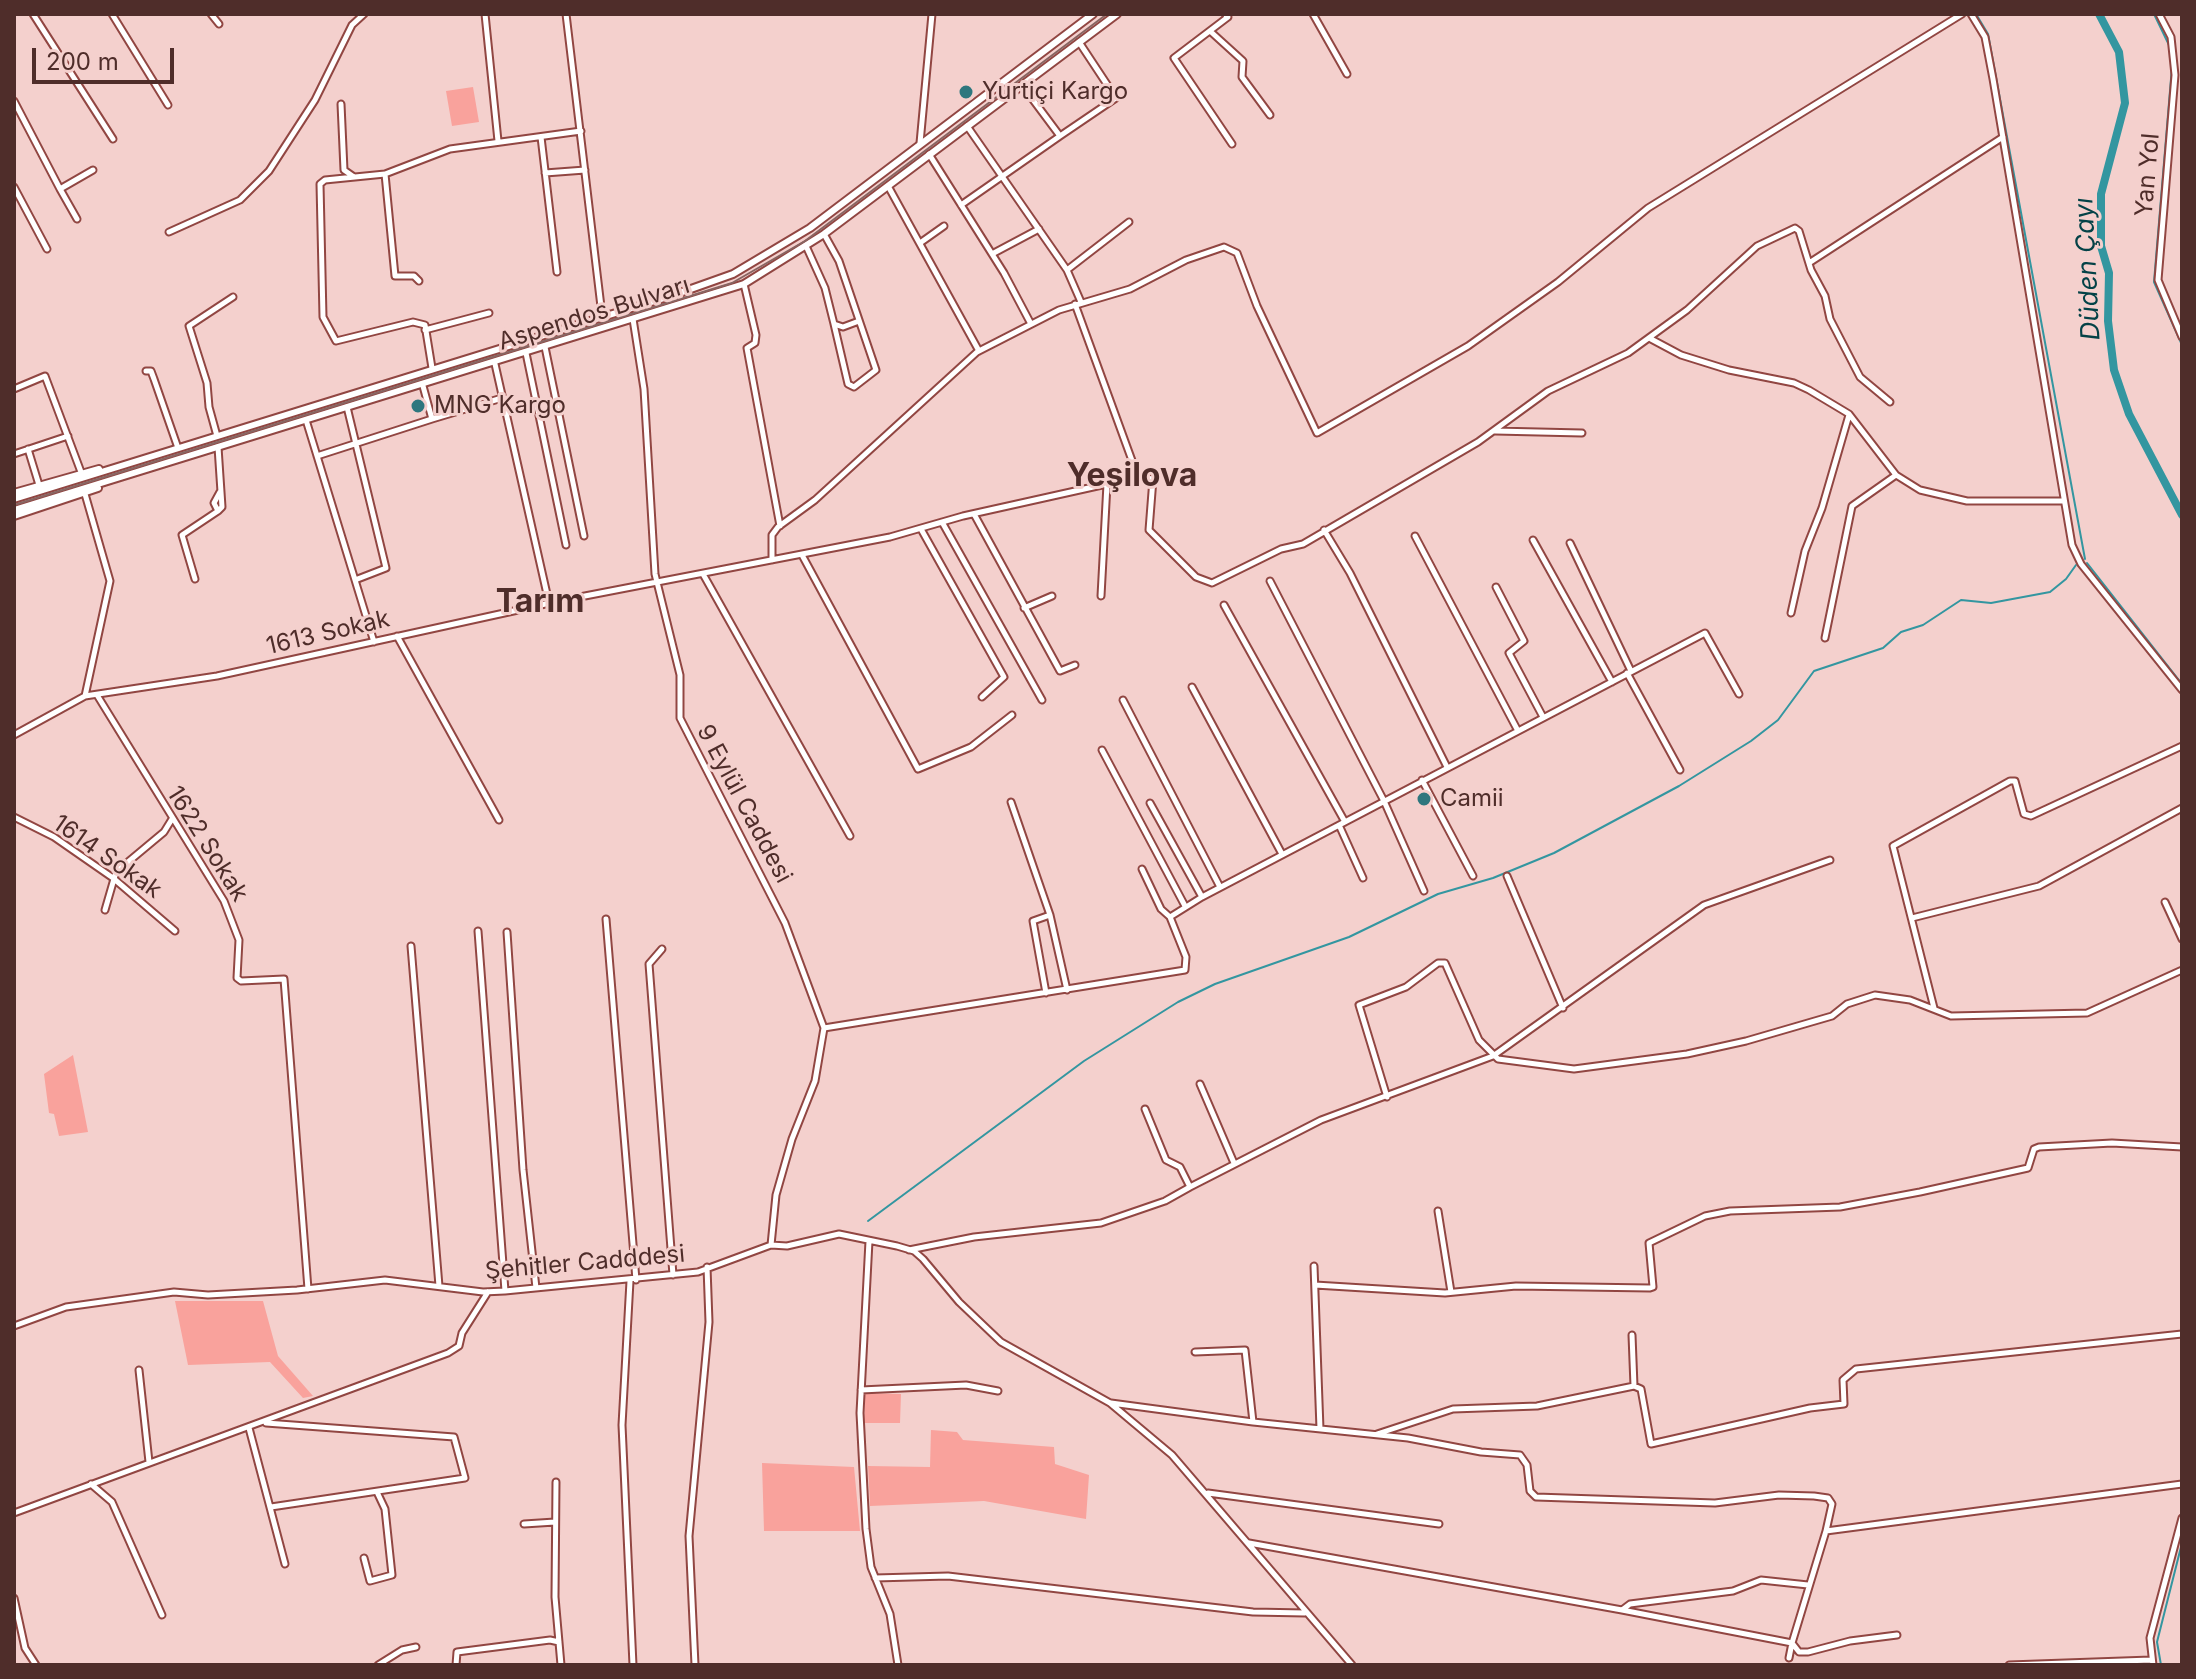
<!DOCTYPE html>
<meta charset="utf-8">
<style>
body{margin:0}
#map{position:relative;width:2196px;height:1679px;overflow:hidden;background:#f4d0cd;font-family:Inter,sans-serif}
canvas{display:block}
.frame{position:absolute;inset:0;border:16px solid #4f2d2a;pointer-events:none}
.scale{position:absolute;left:32px;top:48px;width:142px;height:36px;box-sizing:border-box;border:4px solid #4f2d2a;border-top:0;padding-left:10px;font-size:24px;line-height:28px;white-space:nowrap;color:#4f2d2a;-webkit-text-stroke:6px #f4d0cd;paint-order:stroke}
</style>
<div id="map">
<canvas width="2196" height="1679"></canvas>
<div class="frame"></div>
<div class="scale">200 m</div>
</div>
<script>
const g = document.querySelector('canvas').getContext('2d');
g.lineJoin = 'round';
function fillPath(path, color) { g.fillStyle = color; g.fill(path, 'evenodd'); }
const shape = rows => new Path2D(rows.map(r => 'M' + r).join(''));
function stroke(path, color, width, dash) { g.strokeStyle = color; g.lineWidth = width; g.lineCap = dash ? 'butt' : 'round'; g.setLineDash(dash || []); g.stroke(path); }
function drawText(font, color, halo, rows, align = 'center') {
  g.font = font + ' Inter,sans-serif'; g.lineWidth = 6; g.setLineDash([]); g.textBaseline = 'middle'; g.strokeStyle = halo; g.fillStyle = color; for (const [text, x, y, turn = 0] of rows) {
    g.save(); g.translate(x, y); g.rotate((+turn || 0) * Math.PI / 180); g.textAlign = isNaN(turn) ? turn : align; if (halo) g.strokeText(text, 0, 0); g.fillText(text, 0, 0); g.restore();
  }
}
const green = shape([
 [473,87,479,122,452,126,446,91],
 [73,1055,88,1132,59,1136,54,1114,49,1113,44,1074],
 [175,1301,263,1301,278,1356,313,1396,303,1398,270,1362,188,1365],
 [865,1393,901,1394,900,1423,864,1423],
 [931,1430,957,1432,963,1440,1054,1447,1055,1464,1089,1475,1086,1519,984,1501,870,1506,868,1466,930,1467],
 [762,1463,854,1467,860,1531,764,1531]
]);
const stream = shape([
 [1976,14,1988,34,2085,559],
 [2154,14,2169,45],
 [2172,67,2154,282,2182,345],
 [2087,563,2182,684],
 [868,1221,1084,1061,1178,1002,1215,984,1349,937,1438,894,1493,878,1554,853,1679,786,1751,741,1778,720,1814,671,1883,648,1901,632,1923,625,1961,600,1991,603,2050,592,2066,579,2076,565],
 [2161,1665,2157,1642,2182,1543]
]);
const river = shape([
 [2099,14,2119,52,2125,103,2101,194,2101,246,2109,273,2108,321,2114,370,2129,414,2182,515]
]);
const minor = shape([
 [33,14,113,139],
 [112,14,168,105],
 [211,14,219,24],
 [485,14,498,141],
 [566,14,602,315],
 [1225,14,1228,17,1174,58,1232,144],
 [1313,14,1347,74],
 [1971,14,1985,37,1993,79,2072,545,2081,564,2182,690],
 [2159,14,2171,37,2175,75,2158,280,2182,337],
 [1210,31,1243,61,1242,77,1270,115],
 [14,101,60,189],
 [341,104,344,170,354,177],
 [967,126,1067,270,1081,302],
 [1060,136,1116,98,1079,42],
 [541,137,557,272],
 [920,143,932,14],
 [929,154,1004,273,1031,324],
 [545,173,585,170],
 [385,174,450,149,581,131],
 [888,186,979,351],
 [14,187,47,249],
 [961,205,1060,136,1022,85],
 [77,219,60,189,93,170],
 [169,232,240,200,269,171,315,100,352,25,364,14],
 [824,234,839,261,876,370,854,387,848,384,834,324],
 [920,243,944,226],
 [806,246,825,288,834,324,843,327,859,321],
 [992,254,1039,229],
 [1809,263,2003,137],
 [1067,270,1129,222],
 [419,281,414,276,395,276,385,174,325,180,320,184,323,317,336,341,413,322,425,325,432,368],
 [744,284,756,335,755,343,747,348,780,526],
 [633,319,644,389,655,574,680,675,680,718,785,923,824,1028,815,1081,792,1139,776,1195,771,1245],
 [425,330,489,313],
 [1651,339,1681,355,1729,370,1794,383,1809,390,1849,414,1896,475,1920,490,1967,501,2063,501],
 [545,347,584,536],
 [526,353,566,545],
 [495,364,549,603],
 [146,371,151,371,154,379,178,448],
 [14,389,45,376,81,472],
 [347,407,386,568,355,580],
 [432,419,502,398],
 [306,420,374,642],
 [1495,431,1582,433],
 [217,436,209,407,207,383,189,326,233,297],
 [218,447,222,507,218,511,214,503,220,492],
 [28,449,39,485],
 [14,454,68,436],
 [317,456,432,419,423,386],
 [1138,477,1153,479,1149,530,1196,577,1212,583,1281,549,1303,544,1478,442,1548,391,1628,353,1687,310,1757,246,1795,228,1799,231,1811,270,1825,296,1830,319,1860,377,1890,402],
 [974,514,1060,671,1075,665],
 [942,522,1042,700],
 [921,529,1004,677,982,697],
 [1324,530,1350,573,1447,767],
 [1415,536,1518,731],
 [1533,540,1612,682],
 [1570,543,1631,671],
 [802,555,918,769,971,747,1012,715],
 [772,560,772,535,778,527,815,500,977,352,1059,310,1130,289,1186,260,1224,247,1237,253,1257,306,1317,433,1468,346,1558,282,1648,208,1962,14],
 [703,574,850,836],
 [195,579,182,535,218,511],
 [1270,581,1384,801,1424,891],
 [1496,587,1524,641,1509,653,1543,717],
 [1101,596,1107,484],
 [1224,605,1345,822],
 [1024,608,1052,596],
 [1791,613,1805,551,1822,508,1849,415],
 [397,636,499,820],
 [1825,638,1852,506,1896,475],
 [1627,673,1680,770],
 [1192,687,1282,854],
 [97,695,224,901,239,940,237,978,241,981,284,979,308,1289],
 [85,696,110,581,85,494],
 [1123,700,1220,887],
 [14,735,85,696,217,676,559,601,890,537,963,516,1138,477,1075,304],
 [1102,750,1185,906],
 [1422,780,1473,876],
 [1011,802,1050,915,1067,990],
 [1150,803,1202,897],
 [14,817,54,837,113,878,175,931],
 [1339,825,1363,878],
 [1507,876,1563,1008],
 [2165,902,2182,939],
 [105,910,116,872,164,832,172,819],
 [1170,917,1202,897,1705,633,1739,694],
 [1912,918,2039,886,2182,808],
 [606,919,636,1280],
 [478,931,505,1291],
 [507,932,523,1170,536,1288],
 [411,946,439,1286],
 [662,949,649,964,673,1275],
 [1046,993,1033,921,1050,915],
 [1934,1008,1893,846,2010,781,2015,781,2024,814,2031,816,2182,746],
 [824,1028,1185,970,1186,957,1170,917,1161,909,1142,869],
 [1200,1084,1234,1163],
 [1387,1097,1359,1005,1406,987,1438,963,1445,963,1479,1040,1498,1059,1574,1069,1687,1054,1746,1041,1832,1016,1847,1004,1875,995,1910,1000,1951,1016,2087,1013,2182,970],
 [1145,1109,1166,1160,1180,1167,1190,1187,1321,1120,1493,1056,1704,905,1830,860],
 [1438,1211,1451,1292],
 [869,1241,860,1413,866,1529,871,1567,890,1614,898,1665],
 [909,1250,974,1237,1101,1223,1165,1201,1190,1187],
 [1314,1266,1320,1429],
 [630,1281,622,1425,633,1665],
 [1315,1285,1445,1293,1516,1286,1650,1288,1653,1287,1649,1243,1705,1216,1730,1211,1840,1207,1920,1192,2028,1168,2034,1149,2039,1147,2112,1143,2182,1147],
 [14,1326,66,1307,174,1292,208,1295,297,1290,385,1280,483,1292,505,1291,698,1272,771,1245,787,1246,839,1234,897,1246,914,1251,923,1259,959,1302,1001,1342,1110,1403,1172,1455,1352,1665],
 [1632,1335,1634,1386,1641,1389,1651,1444,1810,1408,1844,1404,1843,1380,1856,1369,2182,1334],
 [1195,1352,1245,1350,1253,1422,1408,1438,1481,1452,1520,1455,1527,1465,1530,1491,1536,1497,1715,1503,1779,1495,1814,1496,1828,1498,1832,1504,1826,1531,2182,1484],
 [139,1370,149,1462],
 [861,1390,966,1385,998,1391],
 [1111,1403,1253,1422],
 [266,1423,454,1437,465,1478,271,1507],
 [249,1428,285,1564],
 [1377,1434,1453,1409,1537,1406,1634,1386],
 [556,1482,555,1597,561,1665],
 [91,1484,112,1502,162,1615],
 [1208,1493,1439,1524],
 [14,1513,448,1353,459,1346,462,1333,488,1292],
 [524,1524,555,1522],
 [1249,1543,1622,1610],
 [364,1558,370,1581,392,1575,385,1509,377,1492],
 [875,1578,948,1576,1253,1612,1305,1613],
 [1808,1585,1761,1580,1733,1591,1630,1604,1622,1610,1792,1643,1826,1531],
 [14,1598,25,1648,36,1665],
 [1789,1658,1792,1643,1799,1652,1808,1652,1850,1641,1897,1635],
 [378,1665,402,1650,416,1647],
 [456,1665,457,1652,550,1640,559,1642],
 [695,1665,689,1536,709,1322,707,1267],
 [2009,1665,2151,1660],
 [2153,1665,2150,1638,2182,1518]
]);
const major = shape([
 [14,493,99,469],
 [14,499,674,295,733,274,810,228,1093,14],
 [14,510,744,284,824,234,1117,14],
 [14,516,98,488]
]);
const tram = shape([
 [14,505,732,283,805,241,1107,14]
]);
const markers = [
 [966,92,8,"#2e777e"],
 [418,406,8,"#2e777e"],
 [1424,799,8,"#2e777e"]
];
const poiNames = [
 ["Yurtiçi Kargo",982,92],
 ["MNG Kargo",434,406],
 ["Camii",1440,799]
];
const streetNames = [
 ["Yan Yol",2148,175,-85],
 ["Aspendos Bulvarı",594,314,-17],
 ["1613 Sokak",328,633,-13],
 ["9 Eylül Caddesi",744,804,62],
 ["1622 Sokak",207,844,58],
 ["1614 Sokak",107,857,35],
 ["Şehitler Cadddesi",585,1263,-5]
];
const waterNames = [
 ["Düden Çayı",2088,269,-93]
];
const districtNames = [
 ["Yeşilova",1132,476],
 ["Tarım",540,602]
];
fillPath(green, '#f9a29c');
stroke(stream, '#3396a0', 2);
stroke(river, '#3396a0', 8);
stroke(minor, '#914642', 9);
stroke(major, '#914642', 10);
stroke(minor, '#fff', 5);
stroke(major, '#fff', 6);
stroke(tram, '#886562', 2);
for (const [x, y, r, color] of markers) { const dot = new Path2D(); dot.arc(x, y, r, 0, 2 * Math.PI); g.fillStyle = color; g.fill(dot); stroke(dot, '#f4d0cd', 3); }
drawText('24px', '#4f2d2a', '#f4d0cd', poiNames, 'left');
drawText('24px', '#4f2d2a', '#f4d0cd', streetNames);
drawText('italic 26px', '#044247', '#f4d0cd', waterNames);
drawText('bold 32px', '#4f2d2a', '#f4d0cd', districtNames);
</script>
